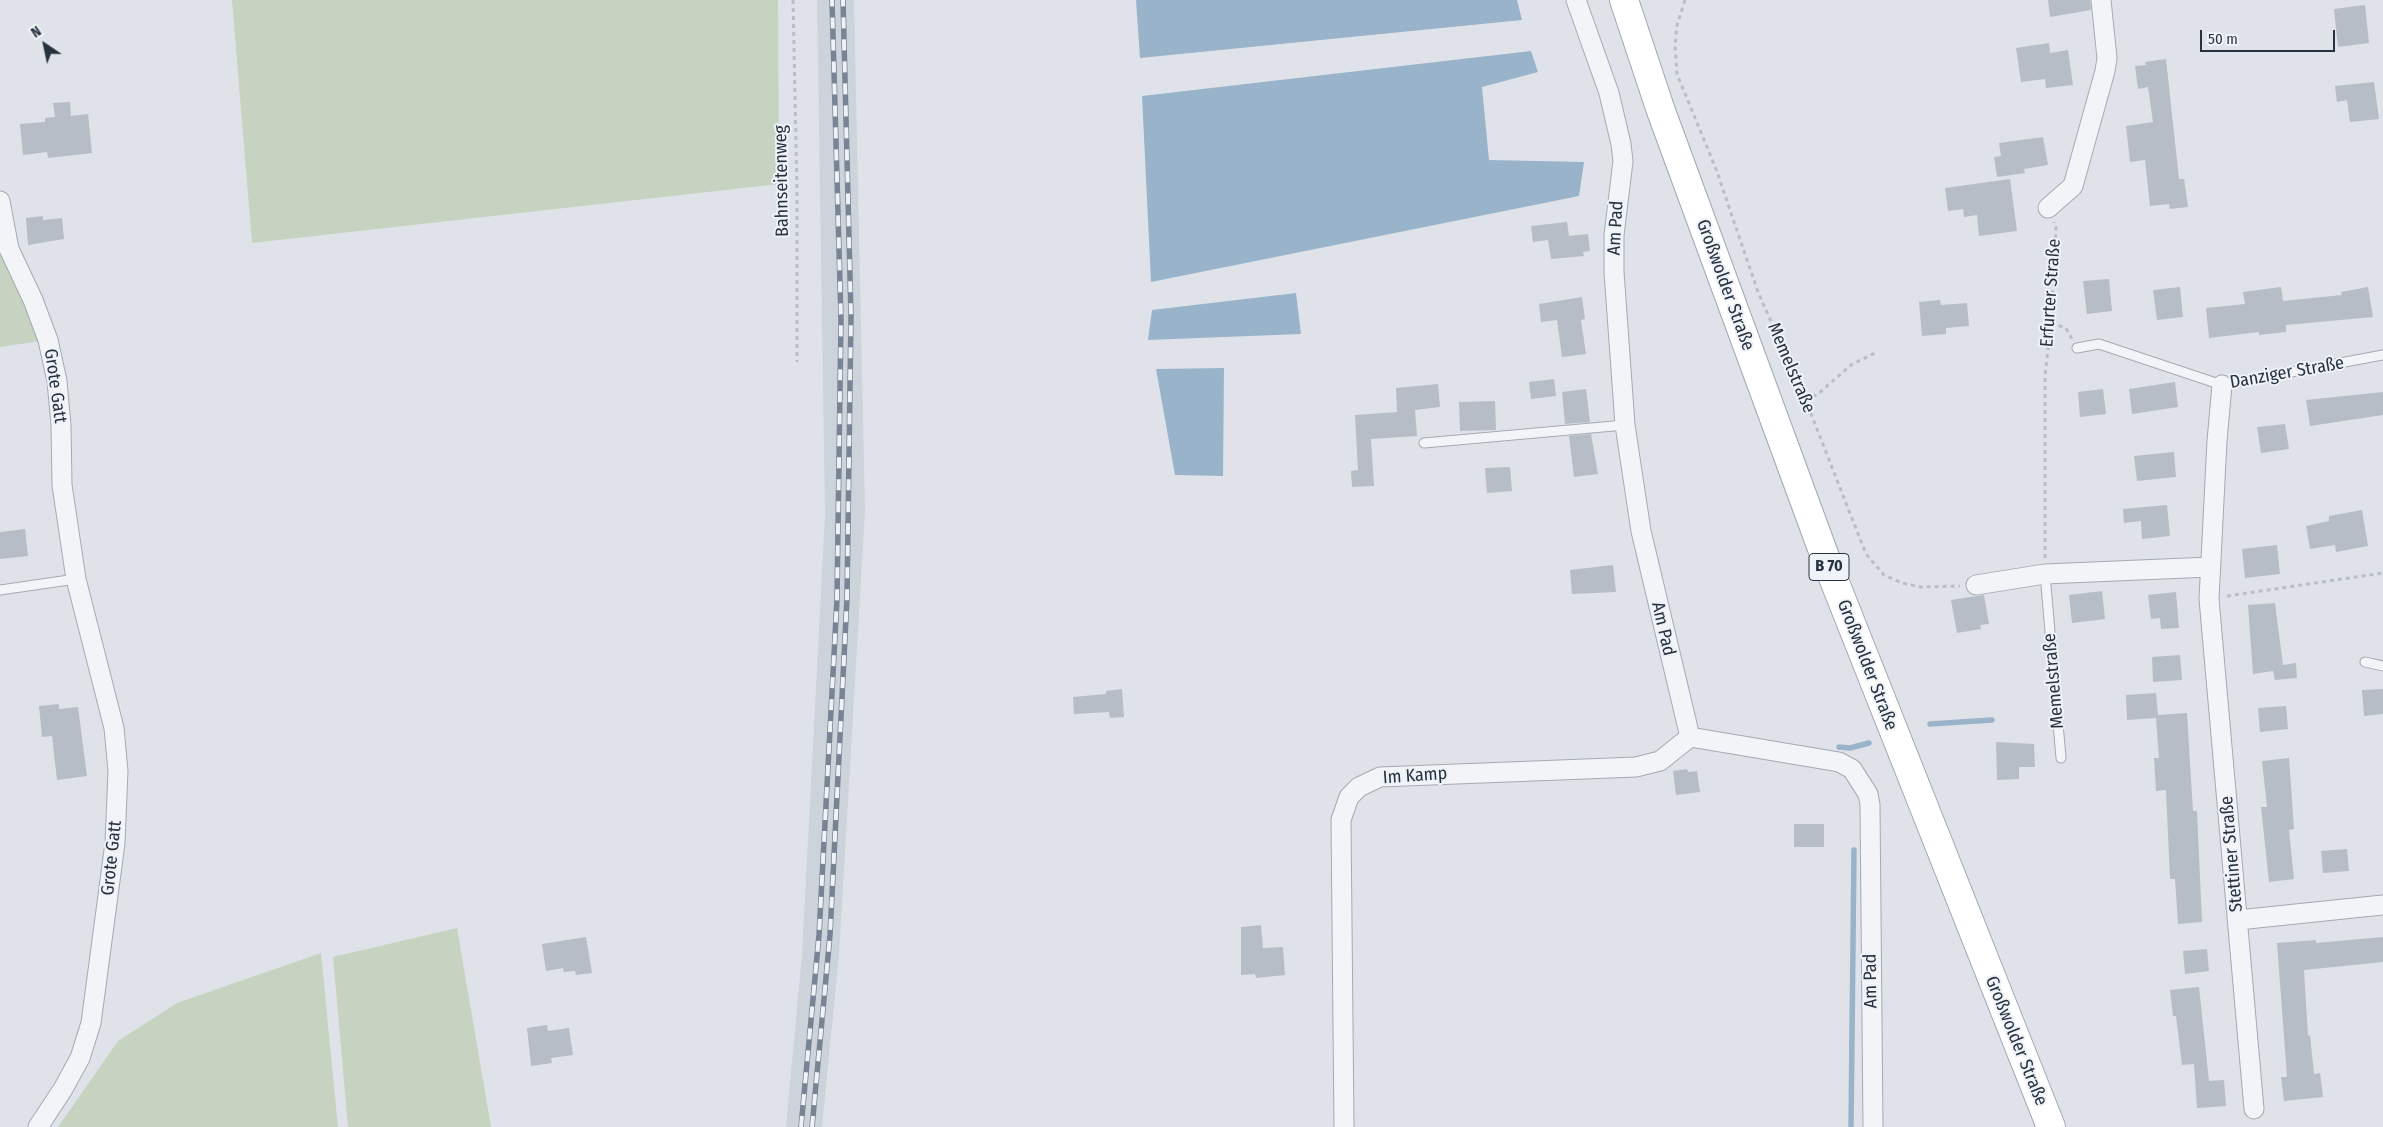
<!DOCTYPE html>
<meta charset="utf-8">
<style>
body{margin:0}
#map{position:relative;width:2383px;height:1127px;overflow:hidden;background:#dfe3e9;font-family:"Fira Sans Condensed",sans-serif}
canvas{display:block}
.north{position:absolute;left:20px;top:20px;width:50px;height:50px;-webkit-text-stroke:4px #eff2f6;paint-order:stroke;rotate:326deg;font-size:14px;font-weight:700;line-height:20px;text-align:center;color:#273241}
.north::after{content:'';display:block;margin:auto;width:18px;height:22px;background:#273241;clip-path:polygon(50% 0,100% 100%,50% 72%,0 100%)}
.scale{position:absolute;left:2200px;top:30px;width:135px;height:22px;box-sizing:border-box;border:2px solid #273241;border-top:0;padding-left:6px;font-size:15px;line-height:18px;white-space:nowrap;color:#273241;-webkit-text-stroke:4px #eff2f6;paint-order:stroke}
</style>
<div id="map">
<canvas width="2383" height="1127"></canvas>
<div class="north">N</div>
<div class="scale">50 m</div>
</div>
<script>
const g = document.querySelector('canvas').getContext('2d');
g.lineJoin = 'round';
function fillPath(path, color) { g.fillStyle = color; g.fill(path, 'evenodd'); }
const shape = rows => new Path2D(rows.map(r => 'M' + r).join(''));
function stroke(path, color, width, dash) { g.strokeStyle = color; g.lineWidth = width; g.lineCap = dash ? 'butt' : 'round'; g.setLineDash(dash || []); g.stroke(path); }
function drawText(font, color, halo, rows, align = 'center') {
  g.font = font + ' "Fira Sans Condensed",sans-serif'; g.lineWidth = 4; g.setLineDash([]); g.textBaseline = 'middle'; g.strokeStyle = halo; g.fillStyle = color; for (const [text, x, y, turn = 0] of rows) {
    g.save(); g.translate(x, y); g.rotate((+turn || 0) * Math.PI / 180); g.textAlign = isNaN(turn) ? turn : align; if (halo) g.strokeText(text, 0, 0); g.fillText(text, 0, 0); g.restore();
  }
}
const built = shape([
 [817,0,854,0,865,511,839,955,822,1127,786,1127,802,954,825,515]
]);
const green = shape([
 [232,0,778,0,779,184,252,243],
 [0,236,41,341,0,347],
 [457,928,491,1127,348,1127,333,957],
 [321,953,338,1127,58,1127,118,1041,177,1003]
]);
const water = shape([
 [1136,0,1517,0,1522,20,1140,58],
 [1531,51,1538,72,1482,87,1489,160,1584,162,1579,196,1151,282,1142,96],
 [1296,293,1301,334,1148,340,1152,310],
 [1224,368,1223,476,1175,475,1156,369]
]);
const stream = shape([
 [1930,724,1992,720],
 [1839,747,1850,748,1869,743],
 [1851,1127,1854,850]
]);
const building = shape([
 [2048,0,2090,0,2091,10,2050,17],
 [2365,5,2369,43,2338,47,2334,9],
 [2049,43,2050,53,2068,50,2073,85,2046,88,2045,79,2021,82,2016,48],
 [2166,59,2179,179,2184,179,2188,207,2170,209,2169,204,2150,206,2145,160,2130,162,2126,126,2153,122,2148,87,2138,89,2135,66,2146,65,2145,62],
 [2374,82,2379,119,2350,122,2347,100,2337,102,2335,86],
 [70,102,71,116,88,114,92,153,48,158,47,152,23,155,20,124,45,122,45,118,55,117,53,103],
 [2043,137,2048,165,2024,169,2025,173,1997,177,1994,157,2001,156,1999,143],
 [2010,179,2017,231,1979,236,1977,215,1964,217,1963,209,1948,211,1945,188],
 [43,216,43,220,62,218,64,239,28,245,26,218],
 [1567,222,1569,236,1588,234,1590,251,1583,252,1584,256,1551,259,1548,240,1533,242,1531,226],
 [2109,279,2112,311,2087,314,2083,281],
 [2180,287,2183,317,2157,320,2153,290],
 [2281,287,2283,301,2342,295,2341,292,2368,287,2373,317,2286,325,2286,332,2259,335,2259,332,2209,338,2206,308,2245,304,2243,292],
 [1582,297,1585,319,1581,320,1586,354,1562,357,1557,320,1541,322,1539,304],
 [1940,300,1941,305,1967,303,1969,326,1946,328,1946,334,1922,336,1919,302],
 [1554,379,1556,396,1531,399,1529,382],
 [2175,382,2178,407,2132,414,2129,389],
 [1438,384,1440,407,1415,410,1417,436,1371,439,1374,486,1352,487,1351,471,1358,470,1355,415,1397,412,1396,388],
 [1586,389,1590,422,1565,424,1562,392],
 [2103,389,2106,414,2080,417,2078,392],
 [2383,392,2383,415,2310,426,2306,400],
 [1495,401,1496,430,1460,431,1459,402],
 [2285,424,2289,449,2261,453,2257,427],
 [1591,434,1598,474,1574,477,1569,436],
 [2174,452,2176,477,2137,481,2134,456],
 [1510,467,1512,491,1487,493,1485,468],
 [2167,505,2170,536,2142,539,2141,521,2124,523,2123,509],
 [2362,510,2368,546,2336,552,2335,545,2310,549,2306,526,2329,521,2329,516],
 [25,529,28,556,0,559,0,532],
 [2277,545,2280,574,2245,578,2242,549],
 [1613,565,1616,592,1572,594,1570,570],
 [2102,591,2105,619,2072,623,2069,595],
 [2176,592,2179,628,2161,629,2160,618,2151,619,2148,595],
 [1984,595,1989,624,1980,625,1981,629,1957,633,1951,600],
 [2275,603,2283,665,2296,663,2297,678,2275,680,2273,671,2253,674,2248,605],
 [2180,655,2182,680,2153,682,2152,657],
 [1122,689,1124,717,1110,718,1109,712,1074,714,1073,697,1106,694,1106,691],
 [2383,689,2383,714,2364,716,2362,690],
 [2156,693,2158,715,2187,713,2193,811,2197,811,2202,922,2178,924,2175,879,2170,879,2166,790,2156,791,2154,758,2159,758,2156,718,2127,720,2126,695],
 [59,704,59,709,78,707,87,776,57,780,52,736,42,737,39,706],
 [2286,706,2288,729,2260,732,2258,708],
 [1996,742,2034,744,2035,767,2019,767,2019,779,1997,780],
 [2289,758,2294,829,2289,830,2294,879,2269,882,2261,807,2267,807,2262,761],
 [1687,769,1688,772,1697,771,1700,792,1676,795,1673,771],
 [1794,824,1824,824,1824,847,1794,847],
 [2347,849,2349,871,2323,873,2321,851],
 [1261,925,1263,948,1283,947,1285,975,1256,978,1255,974,1241,975,1241,927],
 [586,937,592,973,576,975,575,971,564,972,563,968,546,971,542,944],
 [2383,937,2383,962,2304,970,2308,1036,2310,1035,2314,1074,2320,1073,2323,1097,2284,1101,2281,1077,2287,1077,2277,943,2316,940,2316,943],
 [2207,949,2209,971,2185,974,2183,951],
 [2199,987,2209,1081,2224,1080,2226,1106,2197,1108,2194,1064,2182,1065,2176,1016,2173,1016,2170,990],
 [547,1025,548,1031,569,1028,573,1055,551,1058,552,1063,531,1066,527,1028]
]);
const path = shape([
 [793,0,797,192,797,362],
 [1685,0,1677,25,1675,46,1677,74,1716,169,1758,292,1806,401,1866,554,1884,575,1902,583,1921,587,1960,586],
 [2051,323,2066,328,2072,339],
 [1806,401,1819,393,1851,365,1877,352],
 [2045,558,2045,376,2051,323,2056,227,2054,222],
 [2227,596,2383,573]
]);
const service = shape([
 [2077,348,2099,344,2222,385,2383,355],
 [1424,443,1625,425],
 [2045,574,2061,758],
 [0,590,76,579],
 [2365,662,2383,666]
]);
const minor = shape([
 [1576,0,1609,93,1621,144,1623,161,1614,235,1614,272,1625,425,1641,531,1690,737],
 [0,201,9,249,33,300,48,340,57,381,61,425,62,485,76,579,114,728,118,771,115,843,91,1023,80,1058,63,1089,38,1127],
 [2048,208,2073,186,2105,71,2107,58,2101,0],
 [2222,385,2217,441,2209,599,2254,1109],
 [1976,585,2045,574,2210,567],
 [1690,737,1839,762,1852,769,1868,794,1870,805,1873,1127],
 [2238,920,2383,905],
 [1344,1127,1341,820,1349,797,1359,787,1380,777,1636,767,1660,761,1690,737]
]);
const primary = shape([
 [1624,0,1661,111,1828,565,2051,1127]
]);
const rail = shape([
 [801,1127,819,935,837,599,841,320,832,0],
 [812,1127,830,935,847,598,851,316,843,0]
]);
const shields = [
 [1829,567,40]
];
const shieldNames = [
 ["B 70",1829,567]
];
const streetNames = [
 ["Bahnseitenweg",782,181,-91],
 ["Am Pad",1616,228,-87],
 ["Großwolder Straße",1725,285,70],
 ["Erfurter Straße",2051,293,-86],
 ["Memelstraße",1791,368,67],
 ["Danziger Straße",2287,373,-10],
 ["Grote Gatt",55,386,82],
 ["Am Pad",1663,629,77],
 ["Großwolder Straße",1867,665,69],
 ["Memelstraße",2054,681,-95],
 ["Im Kamp",1415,776,-4],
 ["Stettiner Straße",2232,854,-95],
 ["Grote Gatt",112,858,-84],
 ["Am Pad",1871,981,-91],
 ["Großwolder Straße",2016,1041,68]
];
fillPath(built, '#cdd3db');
fillPath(green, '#c6d3c0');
fillPath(water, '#99b3ca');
stroke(stream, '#99b3ca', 5.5);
fillPath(building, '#b6bdc6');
stroke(service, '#a4aab3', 11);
stroke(minor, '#a4aab3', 21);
stroke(primary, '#9ea8b5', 30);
stroke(path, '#b9bec4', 3, [4, 4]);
stroke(service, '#f2f4f7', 9);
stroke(minor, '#f2f4f7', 19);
stroke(primary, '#fff', 28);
stroke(rail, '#788493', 5.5);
stroke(rail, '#eff2f6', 4, [11]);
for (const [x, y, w] of shields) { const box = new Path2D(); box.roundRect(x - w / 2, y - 13.5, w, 27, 4); g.fillStyle = '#eff2f6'; g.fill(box); stroke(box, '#273241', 1); }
drawText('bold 16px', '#273241', null, shieldNames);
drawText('18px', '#273241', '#eff2f6', streetNames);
</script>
